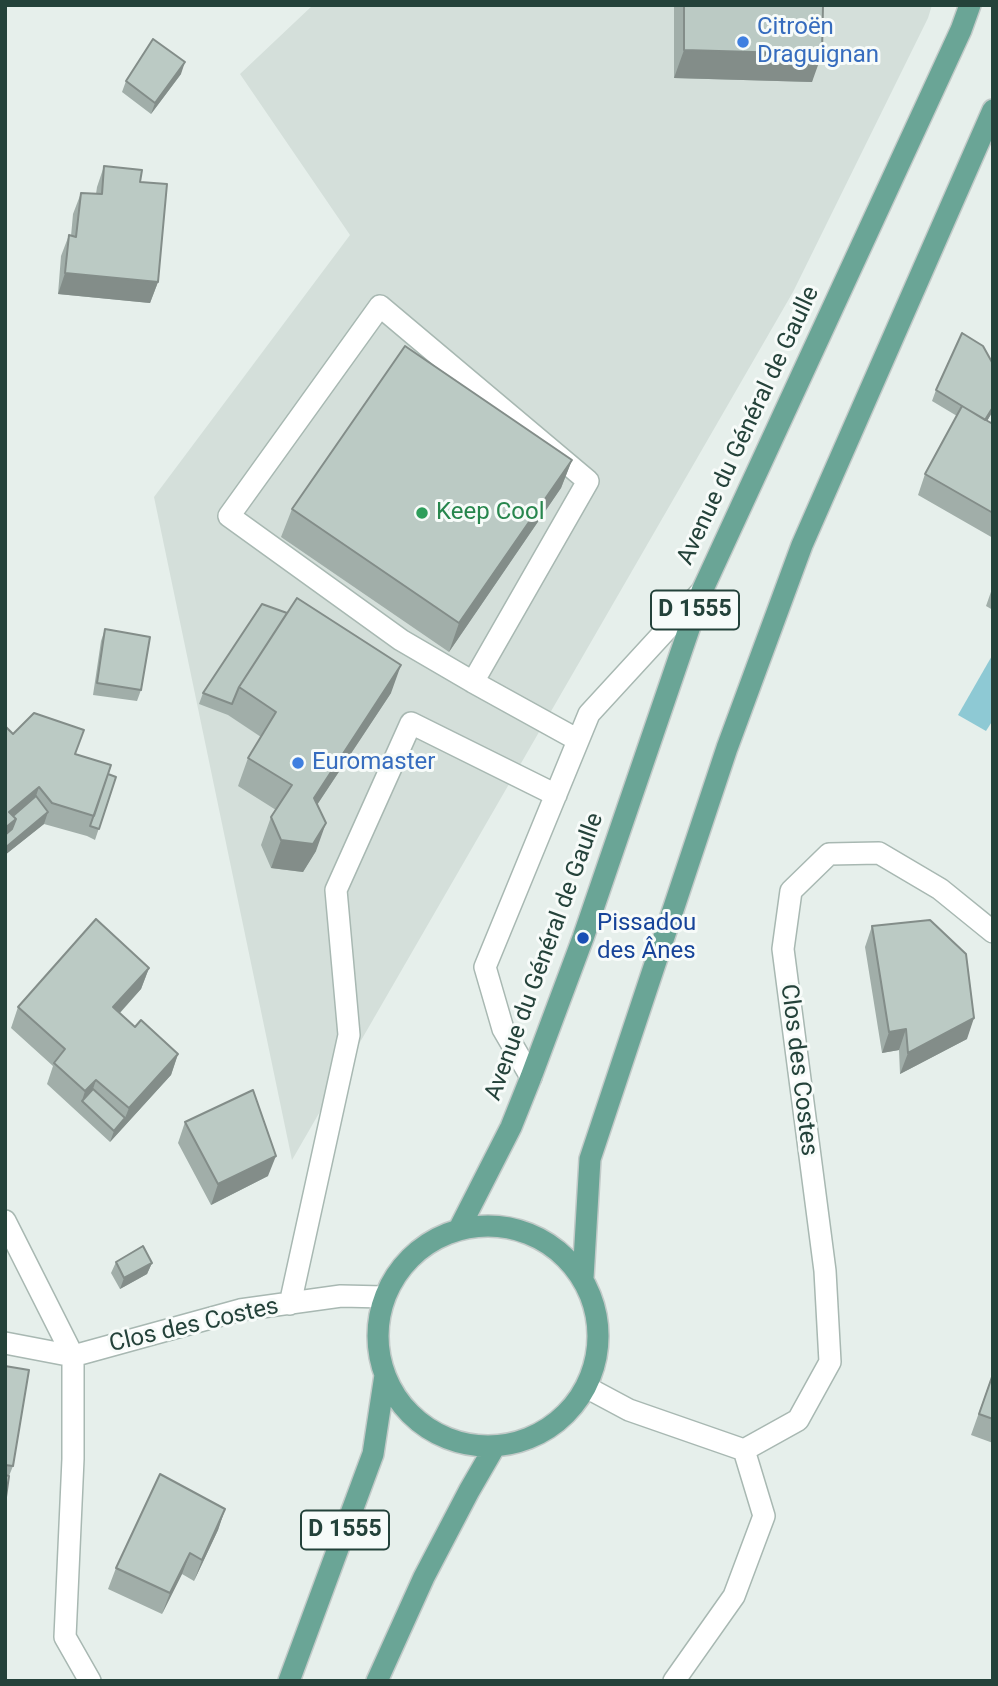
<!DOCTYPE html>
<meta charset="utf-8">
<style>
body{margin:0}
#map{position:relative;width:998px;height:1686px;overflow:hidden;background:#e6efeb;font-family:Roboto,sans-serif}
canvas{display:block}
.frame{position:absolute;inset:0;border:7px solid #24423a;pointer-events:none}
</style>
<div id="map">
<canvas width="998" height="1686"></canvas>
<div class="frame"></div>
</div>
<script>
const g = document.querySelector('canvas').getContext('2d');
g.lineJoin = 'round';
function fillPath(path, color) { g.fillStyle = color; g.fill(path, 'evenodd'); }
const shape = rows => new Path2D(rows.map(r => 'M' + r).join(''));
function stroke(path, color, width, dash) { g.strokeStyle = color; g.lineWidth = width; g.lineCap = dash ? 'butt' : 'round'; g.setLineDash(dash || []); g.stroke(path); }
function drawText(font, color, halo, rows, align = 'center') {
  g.font = font + ' Roboto,sans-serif'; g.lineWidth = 6; g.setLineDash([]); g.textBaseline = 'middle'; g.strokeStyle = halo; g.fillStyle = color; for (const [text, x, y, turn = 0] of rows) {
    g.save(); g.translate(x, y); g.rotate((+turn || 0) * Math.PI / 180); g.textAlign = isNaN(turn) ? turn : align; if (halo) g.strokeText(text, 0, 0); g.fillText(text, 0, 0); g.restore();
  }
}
const built = shape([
 [313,5,932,5,928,18,793,292,292,1160,154,497,350,235,240,74]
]);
const water = shape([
 [993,654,993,720,986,731,958,715]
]);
const minor = shape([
 [473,682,588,481,380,306,229,516,401,640,473,682,578,740],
 [531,1077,503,1029,485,967,589,714,702,591],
 [5,1221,73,1356,73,1459,65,1637,90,1681],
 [290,1304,349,1035,336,890,411,723,556,795],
 [5,1343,73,1356,240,1310,341,1296,384,1297],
 [586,1387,629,1410,744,1450,798,1420,830,1362,825,1271,783,949,791,891,829,854,879,853,940,889,993,932],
 [674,1681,734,1596,764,1516,744,1450]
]);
const major = shape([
 '378 1336a110 110 0 1 1 220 0a110 110 0 1 1-220 0Z',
 [459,1229,511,1127,531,1077,583,938,702,591,961,30,970,5],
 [583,1278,590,1159,727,748,802,545,993,110],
 [289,1681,373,1454,385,1375],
 [377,1681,424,1577,469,1491,495,1446]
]);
const wall = shape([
 [674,5,823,5,812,82,674,78],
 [181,74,151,114,122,92,126,81],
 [104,166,140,182,158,282,150,303,58,294,61,256,69,235,71,236,73,214,81,193,96,194,97,187],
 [993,364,993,411,987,421,991,423,993,421,993,538,918,495,925,474,957,416,932,401,936,390],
 [572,460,561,488,449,652,281,537,292,509],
 [993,586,993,610,986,606],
 [262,604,391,693,317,805,316,851,303,872,271,868,261,845,271,817,276,810,238,786,248,758,261,737,228,715,199,704,203,693],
 [105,629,141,690,137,701,93,695,101,641],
 [5,726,13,734,76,754,108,774,116,777,95,840,87,836,44,824,5,855],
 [872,926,967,1039,900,1074,899,1050,882,1053,865,947],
 [149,968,141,989,120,1013,135,1027,178,1054,171,1075,110,1142,47,1084,53,1066,11,1028,18,1007],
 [185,1122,268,1176,211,1205,178,1143],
 [116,1262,152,1263,147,1274,120,1289,111,1273],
 [5,1366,13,1466,9,1476,5,1499],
 [993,1373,993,1443,971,1435],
 [225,1509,218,1530,194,1581,182,1574,162,1614,108,1589,116,1568]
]);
const shadedWall = shape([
 [684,50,822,54,812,82,674,78],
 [185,62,181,74,151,114,155,103],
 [65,273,158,282,150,303,58,294],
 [993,407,993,411,981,431,985,420],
 [572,460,561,488,449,652,459,623],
 [401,665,391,693,303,826,314,798],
 [39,787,32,808,8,840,5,843,5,828,9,812],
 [48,812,44,824,5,855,5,848],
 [326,823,316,851,303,872,271,868,281,840],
 [149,968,141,989,106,1028,113,1007],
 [974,1018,967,1039,900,1074,908,1053],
 [906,1029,899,1050,882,1053,889,1032],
 [178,1054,171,1075,110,1142,114,1131,125,1118,129,1108],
 [96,1080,89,1101,82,1101,85,1091],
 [276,1156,268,1176,211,1205,218,1184],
 [152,1263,147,1274,120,1289,124,1278],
 [225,1509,218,1530,194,1581,202,1560],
 [190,1553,182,1574,162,1614,170,1593]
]);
const building = shape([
 [684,5,823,5,822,54,684,50,684,5],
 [153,39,185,62,155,103,126,81,153,39],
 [104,166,142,170,140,182,167,184,158,282,65,273,69,235,76,237,81,193,102,194,104,166],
 [962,333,983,346,993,364,993,407,985,420,936,390,962,333],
 [405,346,572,460,459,623,292,509,405,346],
 [962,406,991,423,993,421,993,513,925,474,962,406],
 [297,598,401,665,314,798,326,823,313,844,281,840,271,817,292,785,248,758,276,712,239,687,297,598],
 [262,604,287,613,239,687,232,704,203,693,262,604],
 [105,629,150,637,141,690,97,683,105,629],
 [34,713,84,730,75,754,111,765,94,816,52,803,39,787,9,812,16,819,5,828,5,726,13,734,34,713],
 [108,774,116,777,99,829,90,826,108,774],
 [36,796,48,812,5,848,5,835,12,829,16,819,13,816,36,796],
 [96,919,149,968,113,1007,135,1027,141,1020,178,1054,129,1108,96,1080,85,1091,54,1063,65,1049,18,1007,96,919],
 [930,920,966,954,974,1018,908,1053,906,1029,889,1032,872,926,930,920],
 [93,1089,125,1118,114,1131,82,1101,93,1089],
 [253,1090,276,1156,218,1184,185,1122,253,1090],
 [143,1246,152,1263,124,1278,116,1262,143,1246],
 [5,1366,29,1370,13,1466,5,1465,5,1366],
 [993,1374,993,1419,979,1414,993,1374],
 [160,1474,225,1509,202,1560,190,1553,170,1593,116,1568,160,1474],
 [5,1475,9,1476,6,1497,5,1497,5,1475]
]);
const markers = [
 [743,42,7,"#3f7fe0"],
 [422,513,7,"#2e9e5b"],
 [298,763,7,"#3f7fe0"],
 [583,938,7,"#1a4fb4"]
];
const shields = [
 [695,610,88],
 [345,1530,88]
];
const shieldNames = [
 ["D 1555",695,610],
 ["D 1555",345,1530]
];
const shopNames = [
 ["Citroën",757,28],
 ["Draguignan",757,56],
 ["Euromaster",312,763]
];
const streetNames = [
 ["Avenue du Général de Gaulle",749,426,-65],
 ["Avenue du Général de Gaulle",545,957,-70],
 ["Clos des Costes",798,1070,83],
 ["Clos des Costes",194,1326,-13]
];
const leisureNames = [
 ["Keep Cool",436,513]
];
const transitNames = [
 ["Pissadou",597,924],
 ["des Ânes",597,952]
];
fillPath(built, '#d4dfda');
fillPath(water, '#8ec9d4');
stroke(minor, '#a8b8b2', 24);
stroke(major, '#c2cac8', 24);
stroke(minor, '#fff', 21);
stroke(major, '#6aa596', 21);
fillPath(wall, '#a1aea9');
fillPath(shadedWall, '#838d89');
fillPath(building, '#bbcac4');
stroke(building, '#838d89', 2);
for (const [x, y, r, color] of markers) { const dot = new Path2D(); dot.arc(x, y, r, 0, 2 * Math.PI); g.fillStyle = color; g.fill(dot); stroke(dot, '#f7fbf9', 2.5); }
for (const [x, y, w] of shields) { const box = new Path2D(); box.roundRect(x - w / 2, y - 19.5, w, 39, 5); g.fillStyle = '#f7fbf9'; g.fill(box); stroke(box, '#24423a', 2); }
drawText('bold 23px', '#24423a', null, shieldNames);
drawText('24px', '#366cbe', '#f7fbf9', shopNames, 'left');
drawText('24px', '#24423a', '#f7fbf9', streetNames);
drawText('24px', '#27864d', '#f7fbf9', leisureNames, 'left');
drawText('24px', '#164399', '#f7fbf9', transitNames, 'left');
</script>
